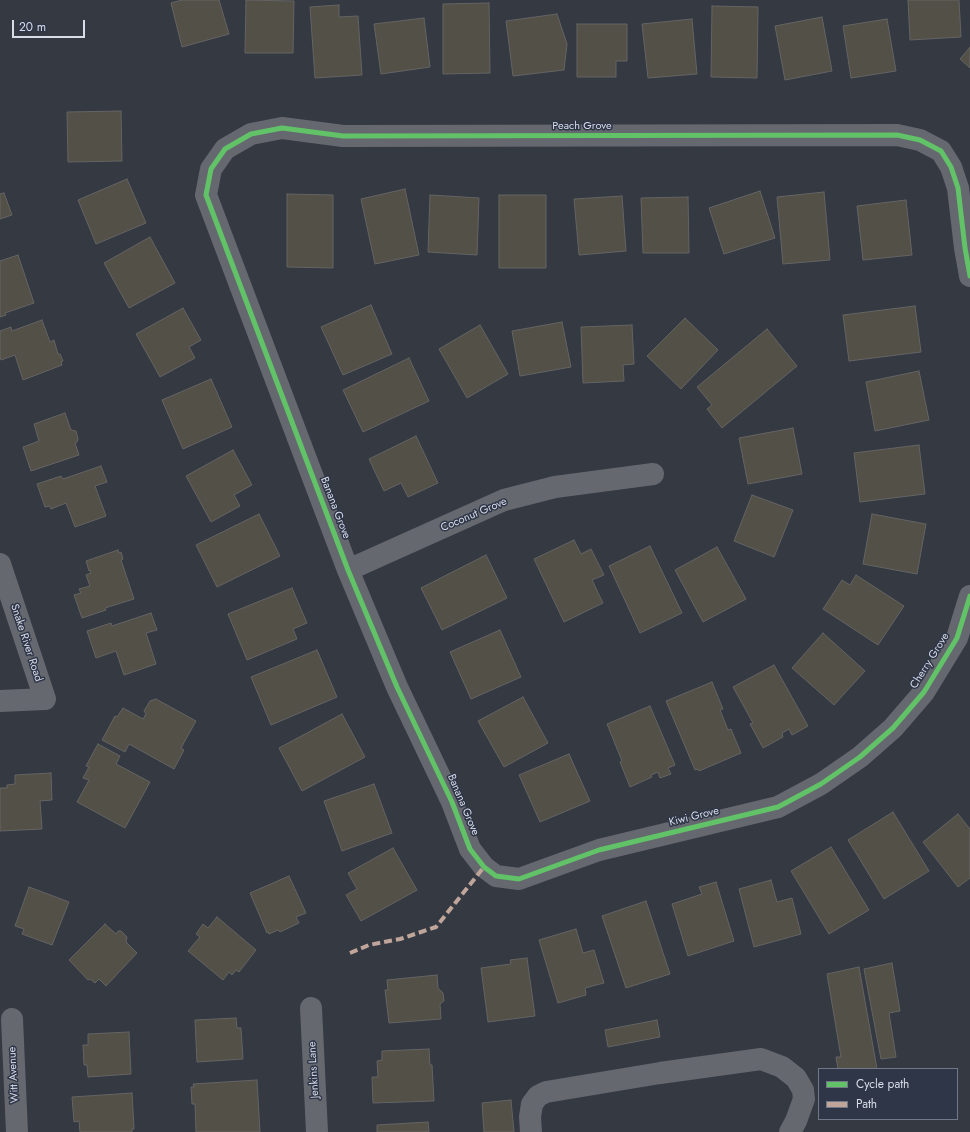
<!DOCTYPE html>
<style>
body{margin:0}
#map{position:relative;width:970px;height:1132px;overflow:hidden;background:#353942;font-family:Jost,sans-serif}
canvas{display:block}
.legend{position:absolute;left:818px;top:1068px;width:140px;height:52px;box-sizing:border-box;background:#2f3648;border:1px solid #727888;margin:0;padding:5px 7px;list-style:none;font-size:12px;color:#d7dce8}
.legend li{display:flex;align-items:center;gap:8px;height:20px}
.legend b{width:20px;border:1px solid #727888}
.scale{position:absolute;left:12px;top:20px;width:73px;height:18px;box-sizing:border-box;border:2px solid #d7dce8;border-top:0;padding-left:5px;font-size:12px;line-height:14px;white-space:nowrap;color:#d7dce8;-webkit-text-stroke:3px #2f3648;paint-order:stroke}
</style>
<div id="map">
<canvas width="970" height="1132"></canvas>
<ul class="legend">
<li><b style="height:5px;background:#61c268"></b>Cycle path</li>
<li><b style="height:5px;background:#c0a59a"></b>Path</li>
</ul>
<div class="scale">20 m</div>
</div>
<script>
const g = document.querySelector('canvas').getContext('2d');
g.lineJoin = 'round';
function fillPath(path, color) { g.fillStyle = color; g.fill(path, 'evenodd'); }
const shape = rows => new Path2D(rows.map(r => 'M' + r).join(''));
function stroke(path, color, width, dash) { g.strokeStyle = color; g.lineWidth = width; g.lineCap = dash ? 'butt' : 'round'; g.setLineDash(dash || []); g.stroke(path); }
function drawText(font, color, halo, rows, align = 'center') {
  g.font = font + ' Jost,sans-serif'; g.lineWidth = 3; g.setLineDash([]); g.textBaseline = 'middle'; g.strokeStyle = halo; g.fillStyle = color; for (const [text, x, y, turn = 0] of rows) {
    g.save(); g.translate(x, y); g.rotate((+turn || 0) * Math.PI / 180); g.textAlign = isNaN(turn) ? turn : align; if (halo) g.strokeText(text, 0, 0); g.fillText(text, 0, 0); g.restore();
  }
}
const building = shape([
 [182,0,219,0,229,34,182,47,171,3,182,0],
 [246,0,294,1,293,53,245,53,246,0],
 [908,0,959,0,961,37,910,40,908,0],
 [489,3,490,73,443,74,443,4,489,3],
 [339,5,339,17,358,16,362,75,315,78,310,7,339,5],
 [712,6,758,7,757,78,711,77,712,6],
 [557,14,567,44,564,70,513,76,506,21,557,14],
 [822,17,832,71,785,80,775,26,822,17],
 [424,18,430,67,381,74,374,24,424,18],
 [692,19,697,74,648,78,642,24,692,19],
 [887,19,896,71,851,78,843,26,887,19],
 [577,24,627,24,627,61,616,61,616,77,577,77,577,24],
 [970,47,970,68,960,59,970,47],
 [121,111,122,161,68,162,67,112,121,111],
 [127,179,146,223,96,244,78,200,127,179],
 [405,189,419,255,375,264,361,199,405,189],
 [760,191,775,238,724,254,709,208,760,191],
 [824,192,830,260,783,264,777,197,824,192],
 [4,193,12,215,0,219,0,194,4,193],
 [287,194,333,195,333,268,287,267,287,194],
 [430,195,479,198,477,255,428,252,430,195],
 [499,195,546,195,546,268,499,268,499,195],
 [622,196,626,251,579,255,574,199,622,196],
 [688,197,689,253,643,253,641,198,688,197],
 [906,200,912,255,863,260,857,206,906,200],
 [150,237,175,283,129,308,104,263,150,237],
 [18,255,34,303,5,313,6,315,0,317,0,261,18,255],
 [371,305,392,354,343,375,321,327,371,305],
 [915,306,921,352,849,361,843,315,915,306],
 [183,308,201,340,189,347,195,358,160,377,136,334,183,308],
 [685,318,718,350,681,389,647,356,685,318],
 [42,320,50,342,54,340,58,354,60,354,63,361,61,362,62,365,23,380,15,355,1,360,0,357,0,331,11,327,12,331,42,320],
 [562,322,571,367,520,376,512,331,562,322],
 [480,325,508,374,467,398,439,349,480,325],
 [632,325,634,364,623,365,624,381,583,383,581,327,632,325],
 [767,329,797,366,722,428,707,409,712,405,697,387,767,329],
 [409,358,429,401,363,432,343,390,409,358],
 [919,371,929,420,875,431,866,382,919,371],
 [211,379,232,427,183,449,162,400,211,379],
 [65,413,71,430,76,431,78,439,77,442,75,443,79,455,31,471,23,447,39,441,34,424,65,413],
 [793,428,802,474,748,484,739,438,793,428],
 [416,436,438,483,408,497,401,483,384,491,369,459,416,436],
 [919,445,925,494,860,502,854,453,919,445],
 [233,450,252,485,234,495,240,506,211,522,186,476,233,450],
 [101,466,107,482,95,486,106,516,75,527,66,503,51,509,50,506,45,507,37,484,61,476,63,479,101,466],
 [752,495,793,510,774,557,734,541,752,495],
 [259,514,280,556,217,587,196,545,259,514],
 [872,514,926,524,917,574,863,564,872,514],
 [574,540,581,554,591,549,604,575,592,580,603,603,564,622,534,559,574,540],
 [650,546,682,613,640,633,609,566,650,546],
 [717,547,746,599,703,622,675,570,717,547],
 [118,550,119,553,121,552,123,559,121,560,134,599,105,608,106,610,82,618,74,595,81,593,79,589,90,586,86,575,91,573,90,570,89,571,86,561,118,550],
 [486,555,507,598,442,630,421,588,486,555],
 [856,575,904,606,878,645,823,609,842,580,850,585,856,575],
 [292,588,307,623,293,629,297,639,247,660,228,614,292,588],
 [151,613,157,630,146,633,156,664,124,675,116,651,96,658,87,631,111,623,112,626,151,613],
 [500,630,521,677,471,699,450,652,500,630],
 [823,633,865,671,834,705,792,668,823,633],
 [317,650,337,697,271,725,251,677,317,650],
 [774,665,808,726,792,735,789,729,782,733,783,737,763,748,750,724,753,723,733,687,774,665],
 [712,682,723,709,720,710,728,730,731,729,741,753,699,771,698,769,695,770,666,701,712,682],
 [523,697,548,743,504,767,478,721,523,697],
 [156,699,196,721,181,748,184,750,174,769,129,744,125,752,102,740,115,716,117,717,123,708,143,719,146,714,144,711,150,701,156,699],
 [650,706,675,765,668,768,671,774,660,778,658,772,651,775,652,777,630,787,620,762,622,761,607,724,650,706],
 [342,714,365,757,302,791,279,748,342,714],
 [98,744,120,756,116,764,150,782,125,828,77,802,89,780,83,778,89,767,86,766,98,744],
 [569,754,590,801,540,822,519,775,569,754],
 [51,773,52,800,40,801,42,829,0,831,0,788,7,788,7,785,15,784,15,775,51,773],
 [374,784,392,833,342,851,324,801,374,784],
 [893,812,929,871,884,899,848,840,893,812],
 [958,814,970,829,970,878,958,887,923,842,958,814],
 [831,847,869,910,829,934,791,871,831,847],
 [393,848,417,890,361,921,346,895,357,889,348,873,393,848],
 [289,876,306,913,296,917,299,923,280,932,278,930,269,934,268,932,267,933,250,893,289,876],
 [771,880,777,902,792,898,801,934,754,947,739,889,771,880],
 [716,882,734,941,688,956,672,904,702,894,699,887,716,882],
 [29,887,69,902,52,945,22,934,24,929,15,926,29,887],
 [646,901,670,974,626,988,602,916,646,901],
 [217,917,256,950,239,972,236,970,232,975,229,972,223,980,188,951,200,937,196,934,203,924,208,928,217,917],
 [105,924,116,934,118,931,121,931,127,937,126,942,137,953,106,986,99,979,95,983,90,979,88,980,69,960,105,924],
 [576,929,583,953,594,950,604,983,585,988,586,995,558,1003,539,940,576,929],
 [527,958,535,1016,488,1022,481,968,511,964,510,960,527,958],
 [892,963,900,1011,889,1013,896,1057,881,1059,864,969,892,963],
 [859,967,877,1069,838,1069,836,1057,841,1057,827,974,859,967],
 [437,975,438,988,443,993,444,1001,440,1004,441,1019,389,1023,385,990,388,990,387,980,437,975],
 [236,1018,237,1028,241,1028,243,1059,197,1062,195,1020,236,1018],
 [657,1020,660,1037,608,1047,605,1030,657,1020],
 [129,1032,131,1074,88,1077,87,1065,84,1065,83,1045,88,1045,88,1034,129,1032],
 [429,1049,430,1065,432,1065,434,1101,373,1103,372,1077,378,1077,377,1061,382,1060,382,1051,429,1049],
 [257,1080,260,1132,196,1132,195,1104,192,1104,191,1087,194,1087,193,1084,257,1080],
 [132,1093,134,1129,132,1129,132,1132,80,1132,79,1121,74,1122,72,1097,132,1093],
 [511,1100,514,1132,484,1132,482,1103,511,1100],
 [428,1122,429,1132,377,1132,377,1125,428,1122]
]);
const minor = shape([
 [970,276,965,248,958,188,951,167,941,151,920,140,897,135,343,136,282,128,251,134,225,149,211,169,206,195,348,570,397,687,452,802,470,849,484,867,496,876,519,879,599,850,778,807,821,784,860,757,893,728,924,692,957,638,970,596],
 [0,564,45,699,0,701],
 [348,570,504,500,555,487,653,474],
 [311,1008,317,1132],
 [12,1019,17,1132],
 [531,1132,530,1117,532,1104,538,1096,546,1092,660,1073,761,1059,782,1067,796,1078,803,1090,804,1099,796,1121,790,1132]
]);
const quiet = shape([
 [350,953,369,945,400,939,436,927,484,867]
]);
const cycleway = shape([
 [970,276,965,248,958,188,951,167,941,151,920,140,897,135,343,136,282,128,251,134,225,149,211,169,206,195,348,570,397,687,452,802,470,849,484,867,496,876,519,879,599,850,778,807,821,784,860,757,893,728,924,692,957,638,970,596]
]);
const streetNames = [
 ["Peach Grove",582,126],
 ["Banana Grove",335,508,69],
 ["Coconut Grove",474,515,-23],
 ["Snake River Road",26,643,72],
 ["Cherry Grove",930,661,-58],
 ["Banana Grove",463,805,67],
 ["Kiwi Grove",694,817,-14],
 ["Jenkins Lane",314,1070,-93],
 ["Witt Avenue",14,1075,-93]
];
fillPath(building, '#535047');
stroke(building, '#646464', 1);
stroke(minor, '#65686f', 22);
stroke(quiet, '#c0a59a', 4, [8, 4]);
stroke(cycleway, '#61c268', 5);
drawText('11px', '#d7dce8', '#2f3648', streetNames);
</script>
